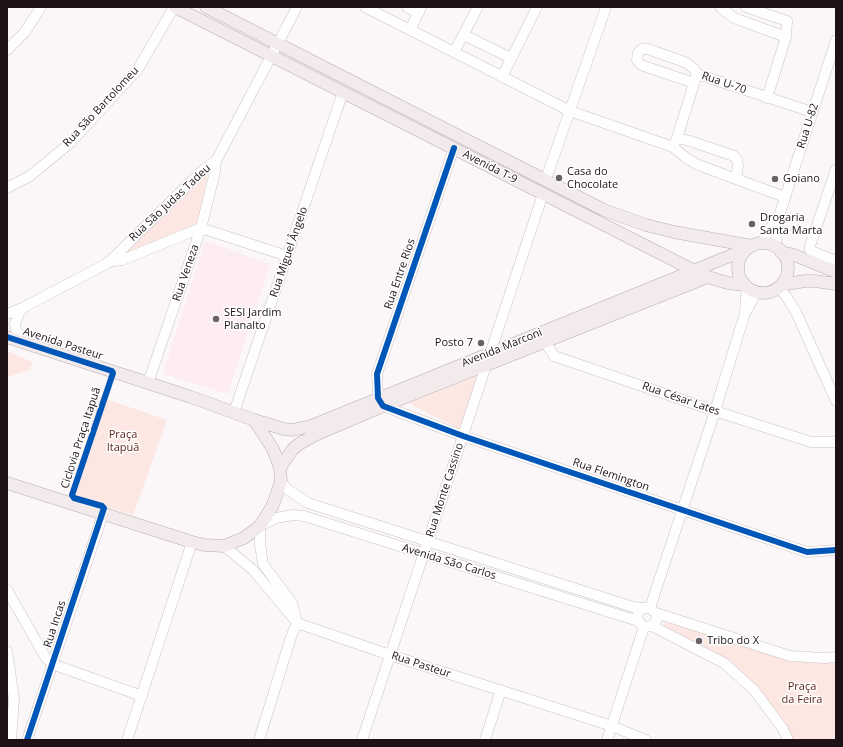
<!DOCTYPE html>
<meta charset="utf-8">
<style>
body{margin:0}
#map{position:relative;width:843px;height:747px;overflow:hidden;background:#fbf6f8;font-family:"Open Sans",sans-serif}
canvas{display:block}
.frame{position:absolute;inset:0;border:8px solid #1e1218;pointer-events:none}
</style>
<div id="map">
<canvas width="843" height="747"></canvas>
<div class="frame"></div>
</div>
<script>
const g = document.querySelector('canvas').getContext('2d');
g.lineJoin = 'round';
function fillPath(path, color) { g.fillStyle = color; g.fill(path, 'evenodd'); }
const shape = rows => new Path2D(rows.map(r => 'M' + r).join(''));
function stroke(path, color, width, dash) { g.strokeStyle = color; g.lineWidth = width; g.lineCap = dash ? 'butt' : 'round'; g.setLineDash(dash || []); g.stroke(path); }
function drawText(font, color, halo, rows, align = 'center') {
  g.font = font + ' "Open Sans",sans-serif'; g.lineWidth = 3; g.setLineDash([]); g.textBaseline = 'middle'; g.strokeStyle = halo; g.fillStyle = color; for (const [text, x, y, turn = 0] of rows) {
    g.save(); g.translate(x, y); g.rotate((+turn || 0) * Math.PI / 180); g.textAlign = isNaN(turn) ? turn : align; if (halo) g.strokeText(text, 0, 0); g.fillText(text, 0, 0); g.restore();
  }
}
const built = shape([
 [205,241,270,264,228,394,163,374]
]);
const green = shape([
 [209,167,198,225,115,258],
 [7,351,32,362,30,370,7,377],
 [480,375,459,429,409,403],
 [100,397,167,420,133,515,69,495],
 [667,621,787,659,836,661,836,740,792,740,756,688,666,629,664,624]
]);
const minor = shape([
 [365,7,570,111,673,147],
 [407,7,419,13],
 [720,7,734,18,786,37,787,21,746,7],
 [410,30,421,7],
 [464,35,511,58],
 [7,50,25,32,41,7],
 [454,52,478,7],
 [502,77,537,7],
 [694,83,641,65,637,60,638,53,642,49,648,49,687,63,694,69,697,74,812,112],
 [767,98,786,37],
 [677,138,690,141,734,156,737,160,738,165,736,179,696,164,685,157,673,147,677,138],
 [677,138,696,77],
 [454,148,377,374,378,398,383,406,463,436,807,552,836,550],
 [836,169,810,246,810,250,812,251,836,261],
 [546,179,606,7],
 [736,179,785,197],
 [7,188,30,176,70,143,138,69,174,7],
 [761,244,777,217],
 [775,247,780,213,836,40],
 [108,262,122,260,201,228,287,256],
 [778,287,786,296,796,312,836,401],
 [24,307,19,313,15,324,16,330,25,342],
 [745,311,747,287],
 [7,314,24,307,108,263,204,169,216,161,297,7],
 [541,336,554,356,715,411,811,442,836,442],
 [148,383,201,228,215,172,216,161],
 [234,412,343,92],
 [281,481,287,489,308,503,633,607,644,608],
 [224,546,253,570,295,620],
 [7,590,46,658,52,664,142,696],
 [650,608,715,411,745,313,757,292],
 [656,613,657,620,652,626,644,627,638,621,637,616,639,611,644,608,650,608,656,613,790,656,824,658,836,657],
 [297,623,292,603,263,564,260,544,260,526,276,518,293,515,304,516,638,621],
 [297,623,390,655,612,726,646,740],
 [652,626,724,663,754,690,783,729,788,740],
 [7,651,14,699,11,740],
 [27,740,103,514],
 [127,740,192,542],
 [259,740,291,637,297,623],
 [362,740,543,194],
 [485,740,501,690],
 [607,740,644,627]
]);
const major = shape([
 [175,7,695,271,708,277,728,283,745,285],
 [206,7,604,210,646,225,674,232,752,246],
 '738 268a25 25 0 1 1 50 0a25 25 0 1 1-50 0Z',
 [781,252,794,255,836,272],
 [781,285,805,281,815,281,836,284],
 [7,337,191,397,254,420,284,429,292,430,311,426,747,249],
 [280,468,292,450,299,444,315,435,383,406,708,277],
 [7,483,192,542,204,545,224,546,244,538,260,526,273,505,281,481,280,468,273,449,254,420]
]);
const cycleway = shape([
 [454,148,377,374,378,398,383,406,463,436,807,552,836,550],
 [7,337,112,371,113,373,72,495,74,498,102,506,104,508,27,740]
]);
const markers = [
 [559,178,4,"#6b6266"],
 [775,179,4,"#6b6266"],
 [752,224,4,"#6b6266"],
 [216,319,4,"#6b6266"],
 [481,343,4,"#6b6266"],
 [699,641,4,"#6b6266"]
];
const streetNames = [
 ["Rua U-70",724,83,19],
 ["Rua São Bartolomeu",101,107,-47],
 ["Rua U-82",808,126,-72],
 ["Avenida T-9",490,167,27],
 ["Rua São Judas Tadeu",170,203,-43],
 ["Rua Miguel Ângelo",289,252,-71],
 ["Rua Veneza",186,273,-71],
 ["Rua Entre Rios",400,274,-71],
 ["Avenida Pasteur",63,344,18],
 ["Avenida Marconi",502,348,-22],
 ["Rua César Lates",681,399,19],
 ["Ciclovia Praça Itapuã",81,438,-72],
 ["Rua Flemington",611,475,19],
 ["Rua Monte Cassino",445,490,-72],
 ["Avenida São Carlos",449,562,17],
 ["Rua Incas",55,624,-72],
 ["Rua Pasteur",421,665,18]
];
const poiNames = [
 ["Casa do",567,172],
 ["Chocolate",567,185],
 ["Goiano",783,179],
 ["Drogaria",760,218],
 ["Santa Marta",760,231],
 ["SESI Jardim",224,313],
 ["Planalto",224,326],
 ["Posto 7",473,343,"right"],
 ["Tribo do X",707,641]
];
const parkNames = [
 ["Praça",123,435],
 ["Itapuã",123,448],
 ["Praça",802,687],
 ["da Feira",802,700]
];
fillPath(built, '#fdecf4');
fillPath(green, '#fde7e2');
stroke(minor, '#ccc3c7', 11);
stroke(major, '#bbacaf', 13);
stroke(minor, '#fefefe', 10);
stroke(major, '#f2eaeb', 12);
stroke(cycleway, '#0057b8', 6);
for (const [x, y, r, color] of markers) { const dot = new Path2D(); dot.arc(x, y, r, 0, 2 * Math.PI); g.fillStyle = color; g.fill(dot); stroke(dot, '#fff', 1.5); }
drawText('11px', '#1e1218', '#fff', streetNames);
drawText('11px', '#1e1218', '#fff', poiNames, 'left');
drawText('11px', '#5d2616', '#fff', parkNames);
</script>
